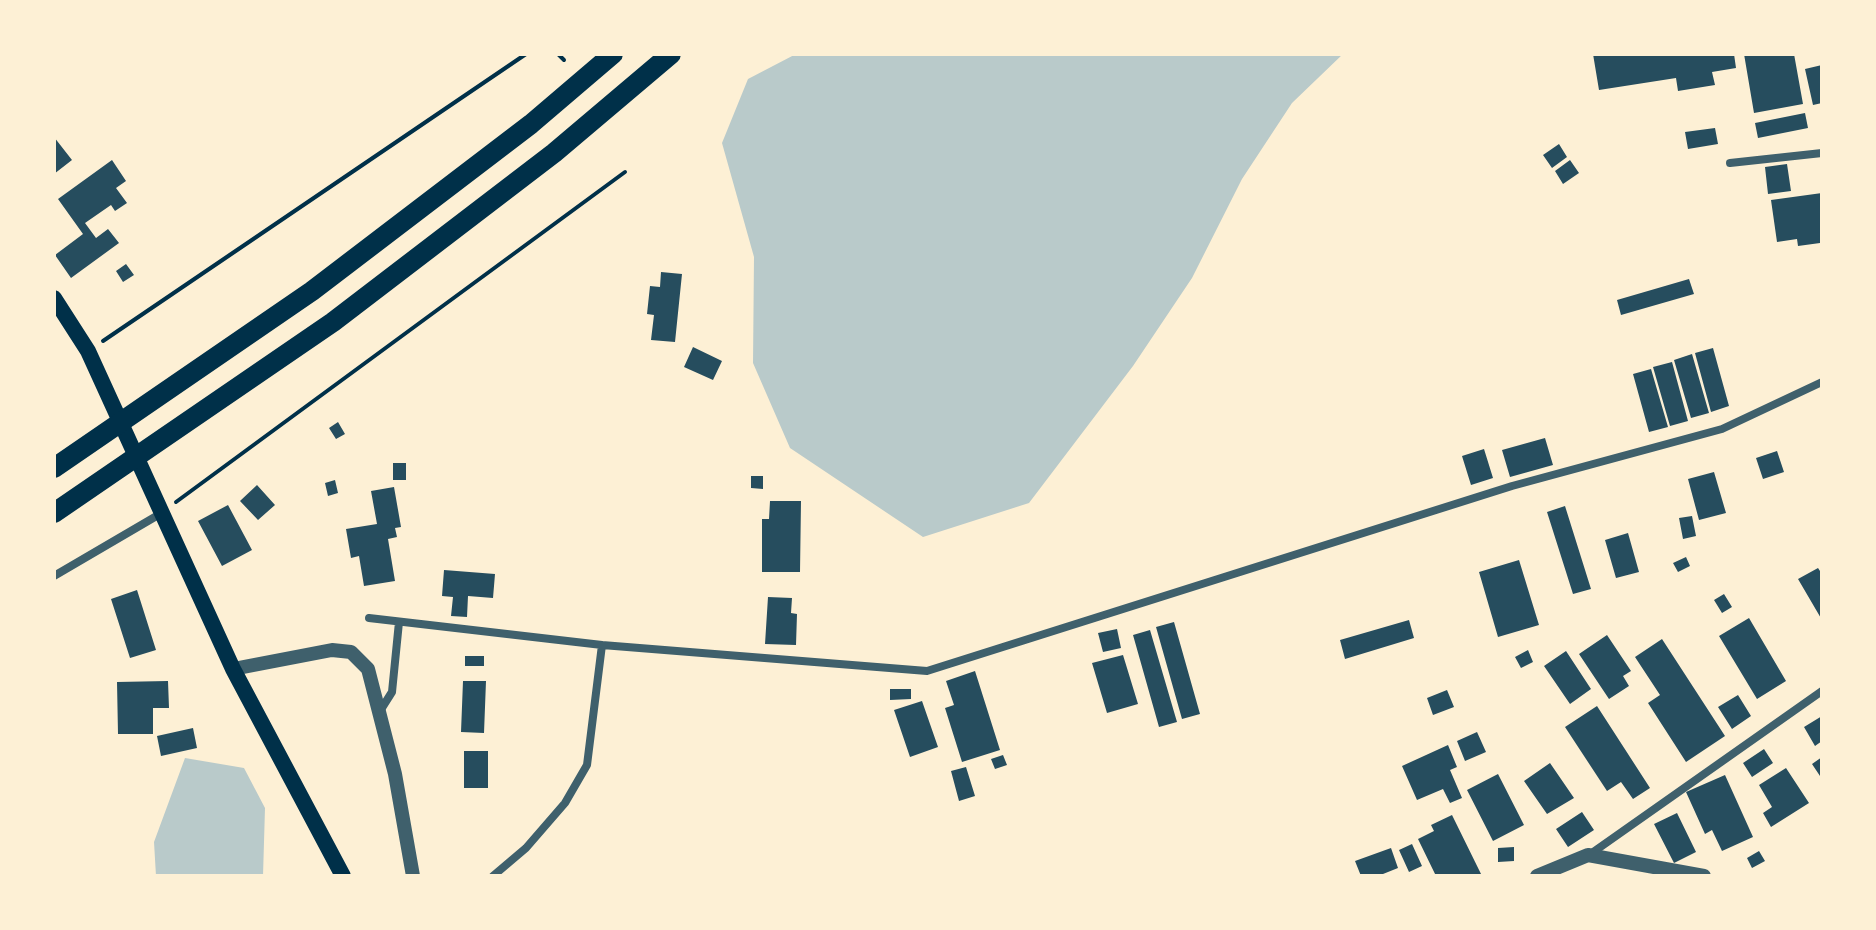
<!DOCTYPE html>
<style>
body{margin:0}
#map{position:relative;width:1876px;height:930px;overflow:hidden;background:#fdf0d5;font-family:Mulish,sans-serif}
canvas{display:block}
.frame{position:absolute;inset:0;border:56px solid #fdf0d5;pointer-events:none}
</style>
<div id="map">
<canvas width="1876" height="930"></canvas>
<div class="frame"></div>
</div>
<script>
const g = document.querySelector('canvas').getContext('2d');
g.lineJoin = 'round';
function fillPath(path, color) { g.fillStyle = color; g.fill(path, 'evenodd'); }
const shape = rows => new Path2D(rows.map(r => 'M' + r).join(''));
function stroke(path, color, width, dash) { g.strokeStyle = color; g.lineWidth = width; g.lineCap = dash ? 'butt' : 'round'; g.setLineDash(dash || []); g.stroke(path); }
const green = shape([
 [796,54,1343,54,1292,103,1242,179,1192,278,1133,366,1029,503,923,537,790,448,753,363,754,257,722,143,748,79],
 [185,758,244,768,265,808,263,876,156,876,154,842]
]);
const building = shape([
 [1593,54,1734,54,1736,68,1712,72,1715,85,1678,91,1676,78,1599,90],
 [1744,54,1794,54,1803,104,1754,113],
 [1822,65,1822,103,1813,105,1805,69],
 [1805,113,1808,128,1758,138,1755,123],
 [1715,128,1718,144,1688,149,1685,132],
 [54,137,72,160,54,174],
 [1559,144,1567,157,1552,168,1543,155],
 [112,160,126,181,116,188,127,203,115,211,111,205,85,223,96,238,108,229,119,243,71,278,55,255,83,234,58,199],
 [1570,160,1579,173,1563,184,1555,171],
 [1787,164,1791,191,1768,194,1765,167],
 [1822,193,1820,243,1798,246,1797,239,1777,242,1771,200],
 [126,264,134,275,123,282,116,271],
 [661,272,682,274,675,342,651,340,654,315,647,314,650,286,660,287],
 [1689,279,1694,294,1621,315,1617,300],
 [693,347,722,361,713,380,684,367],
 [1713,348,1729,406,1711,412,1695,353],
 [1692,354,1709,413,1691,418,1674,360],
 [1672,362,1688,421,1670,426,1653,367],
 [1651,369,1668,427,1649,432,1633,374],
 [338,422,345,434,336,439,329,428],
 [1545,438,1553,465,1510,477,1502,450],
 [1484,449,1493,478,1471,485,1462,456],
 [1777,451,1784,472,1763,479,1756,458],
 [393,463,406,463,406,480,393,480],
 [1714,472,1726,513,1699,520,1688,479],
 [751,476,763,476,763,489,751,488],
 [335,480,338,493,328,496,325,483],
 [257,485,275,505,258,520,240,501],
 [394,487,401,527,395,528,397,537,388,539,395,581,364,586,359,556,351,558,346,529,377,524,371,491],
 [770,501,801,501,800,572,762,572,762,519,769,519],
 [228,505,252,550,222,566,198,521],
 [1565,506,1591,589,1573,594,1547,512],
 [1692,516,1696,536,1683,539,1679,518],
 [1628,533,1639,572,1616,578,1605,540],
 [1686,557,1690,566,1678,572,1673,563],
 [1519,560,1539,625,1498,637,1479,572],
 [1818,568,1822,574,1822,620,1798,579],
 [444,570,495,574,493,598,468,596,467,617,451,616,453,597,442,596],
 [137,590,156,650,130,658,111,599],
 [1724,594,1732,607,1722,613,1714,600],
 [768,597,792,598,791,613,797,614,796,645,765,644],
 [1749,618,1786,681,1757,699,1719,636],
 [1409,620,1414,638,1345,659,1340,640],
 [1174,622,1200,714,1182,719,1156,627],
 [1117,629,1121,648,1103,652,1098,633],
 [1150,630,1177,722,1159,727,1133,635],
 [1607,635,1631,671,1623,676,1629,686,1609,699,1579,654],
 [1662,639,1725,736,1686,762,1648,703,1660,695,1635,657],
 [1528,650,1533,662,1521,668,1515,657],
 [1566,651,1591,689,1570,704,1544,666],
 [1123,655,1138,704,1107,713,1092,663],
 [465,656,484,656,484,666,465,666],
 [975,671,1000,750,962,762,945,708,954,705,946,681],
 [168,681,169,708,153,708,153,734,118,734,117,682],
 [463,681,486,681,484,733,461,732],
 [890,689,911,689,911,699,890,700],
 [1447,690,1454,707,1433,715,1427,698],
 [1738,695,1751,716,1732,729,1718,707],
 [922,701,938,747,910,757,894,710],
 [1597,706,1650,788,1633,799,1621,782,1607,791,1565,727],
 [1822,716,1822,741,1815,746,1804,727],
 [193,728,197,748,161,756,157,736],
 [1477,732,1486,752,1465,761,1457,741],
 [1448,745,1457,767,1450,770,1462,798,1450,803,1443,789,1417,800,1402,766],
 [1764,749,1773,763,1752,777,1743,763],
 [464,751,488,751,488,788,464,788],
 [1003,755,1007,765,995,769,991,759],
 [1822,757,1822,779,1812,764],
 [1550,763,1574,798,1547,814,1524,781],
 [966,767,975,796,959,801,951,771],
 [1786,768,1809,803,1771,827,1763,813,1772,807,1759,785],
 [1498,774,1524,825,1493,841,1467,790],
 [1725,775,1753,837,1722,851,1712,830,1705,834,1686,792],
 [1582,812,1594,830,1568,847,1556,829],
 [1677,813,1696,852,1674,863,1654,824],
 [1452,815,1482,876,1436,876,1418,839,1434,831,1431,825],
 [1412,844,1422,866,1409,872,1399,850],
 [1514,847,1514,861,1498,862,1498,848],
 [1391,848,1398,868,1378,876,1361,876,1355,861],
 [1759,851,1765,861,1752,868,1747,858]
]);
const path = shape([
 [558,54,564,60],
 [103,341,526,54],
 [176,502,625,172]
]);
const minor = shape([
 [1730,163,1822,153],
 [54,576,160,514],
 [369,618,602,645,927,671,1512,486,1722,429,1822,382],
 [380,711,392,692,399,622],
 [1589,855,1822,691],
 [493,876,526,848,565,803,587,765,602,645]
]);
const tertiary = shape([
 [233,669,332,650,351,652,368,669,395,774,413,876],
 [1537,876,1588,855,1704,876]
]);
const primary = shape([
 [54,298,88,351,233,669,343,876]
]);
const motorway = shape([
 [54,468,312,291,531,124,613,54],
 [54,513,333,322,554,153,671,54]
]);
fillPath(green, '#b9caca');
fillPath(building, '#264d5e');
stroke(path, '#003049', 4);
stroke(minor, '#3f606c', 8);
stroke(tertiary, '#3f606c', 14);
stroke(primary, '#003049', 16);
stroke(motorway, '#003049', 20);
</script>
